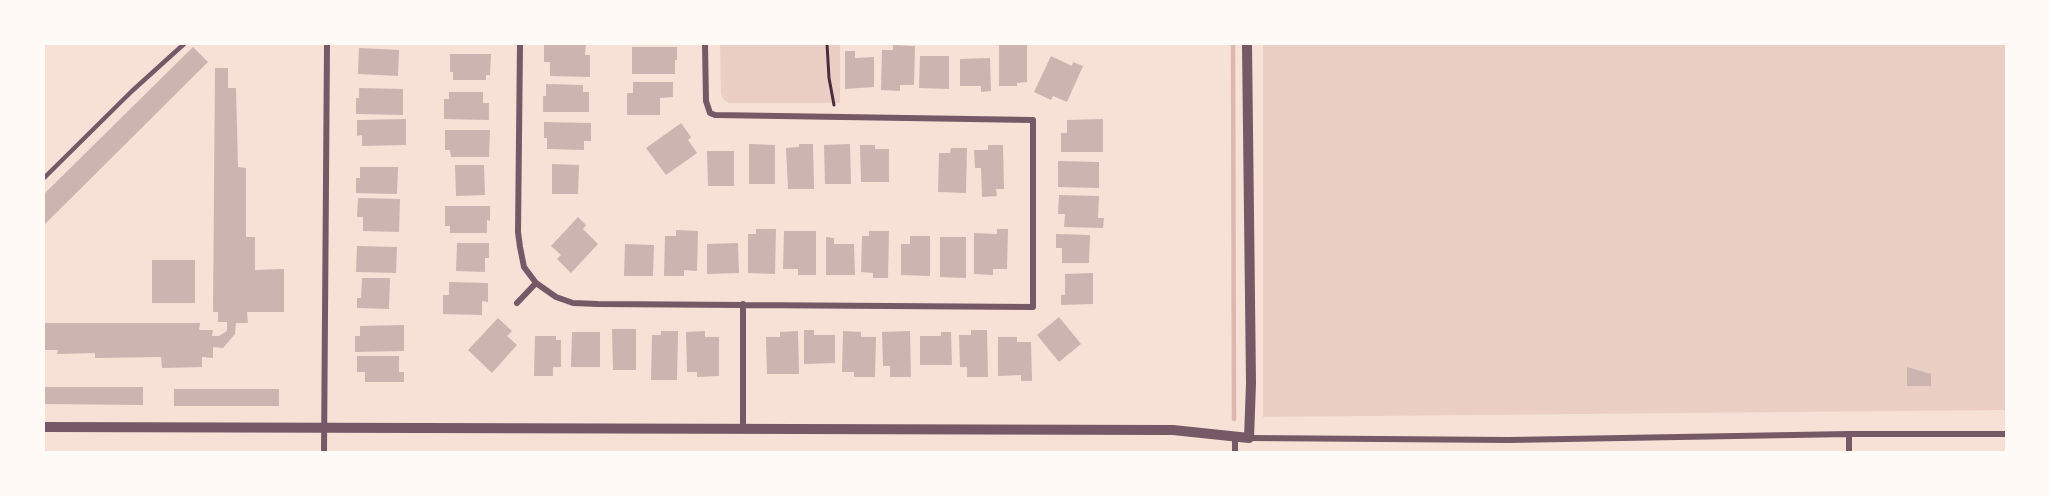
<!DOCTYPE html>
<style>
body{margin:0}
#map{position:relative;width:2050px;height:496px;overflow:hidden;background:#f7e1d7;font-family:Rubik,sans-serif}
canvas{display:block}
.frame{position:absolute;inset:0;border:45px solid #fffaf5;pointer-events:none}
</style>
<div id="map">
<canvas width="2050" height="496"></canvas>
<div class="frame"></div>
</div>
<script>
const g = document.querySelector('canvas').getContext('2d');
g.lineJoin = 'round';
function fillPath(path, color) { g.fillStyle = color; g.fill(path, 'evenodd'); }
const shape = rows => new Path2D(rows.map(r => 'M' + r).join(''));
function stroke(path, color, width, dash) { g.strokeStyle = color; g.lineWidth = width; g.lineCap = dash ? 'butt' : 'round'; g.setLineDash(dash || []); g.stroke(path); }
const green = shape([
 [720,44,840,44,840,103,729,103,724,100,721,94],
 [1263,44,2006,44,2006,410,1263,417]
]);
const stream = shape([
 [1233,44,1234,419]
]);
const building = shape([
 [544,44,586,44,585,55,590,55,590,77,550,76,550,62,544,62],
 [999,44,1027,44,1027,82,1017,83,1017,86,999,86],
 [893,45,915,46,914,85,900,85,900,91,881,90,882,50,893,50],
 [193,47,208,62,44,225,44,194],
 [632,47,677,47,677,60,675,60,675,74,632,74],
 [359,48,399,50,398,76,358,74],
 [845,51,855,51,855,58,874,57,874,87,845,89],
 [450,54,491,54,490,75,486,75,486,80,453,80,453,72,450,72],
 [920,56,949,56,949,89,919,88],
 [1051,56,1072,66,1073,62,1083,66,1067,102,1053,96,1051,100,1034,92],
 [990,58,991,91,981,92,981,86,960,86,960,59],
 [215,68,228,68,228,88,236,88,238,167,246,168,246,237,255,237,255,270,284,269,284,312,247,312,248,323,236,323,235,334,223,348,213,347,213,358,202,357,202,367,162,368,161,357,95,358,95,353,57,354,58,350,44,350,44,323,200,323,199,330,213,330,212,336,219,336,227,331,227,322,218,322,218,312,213,312],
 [633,82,673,82,673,97,660,98,660,115,627,115,627,93,633,93],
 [546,84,583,85,583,92,589,92,589,112,543,112,543,96,546,96],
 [359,88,403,89,403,115,356,114,356,98,359,98],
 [449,92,483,92,483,103,489,103,489,120,444,119,444,99,449,99],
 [406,119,406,145,362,146,362,135,357,136,357,120],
 [1103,119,1103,152,1061,152,1061,133,1067,133,1067,120],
 [544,122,591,123,591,141,584,141,584,150,547,149,547,138,544,138],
 [681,123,691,137,688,140,697,153,666,175,646,148],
 [445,130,490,130,489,157,451,157,450,150,445,150],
 [749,144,775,145,775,184,749,184],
 [799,144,813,144,814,189,788,189,786,148,799,147],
 [850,144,851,184,825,184,824,145],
 [860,145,875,145,875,149,889,149,889,182,861,182],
 [988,145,1003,145,1004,189,996,189,997,196,982,197,981,168,975,168,974,150,988,150],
 [951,148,967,148,966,193,938,192,939,153,950,153],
 [707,151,734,151,734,186,708,186],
 [1058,161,1099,162,1099,188,1058,187],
 [552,164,579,165,578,194,552,194],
 [455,165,484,165,485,195,456,196],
 [360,167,398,167,397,194,356,193,356,178,360,178],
 [1059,195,1099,196,1098,218,1104,218,1103,228,1064,227,1065,214,1058,214],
 [358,198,400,199,399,232,363,231,363,217,357,217],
 [445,206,490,206,490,221,487,220,487,233,450,233,450,226,445,226],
 [578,217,586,225,583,229,598,244,571,273,557,259,561,255,551,246],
 [756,229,776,229,775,274,748,273,748,234,756,234],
 [997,229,1008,229,1007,269,993,269,993,275,974,274,974,233,997,234],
 [676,230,698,231,697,271,684,270,684,276,664,276,665,236,676,236],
 [784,231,816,231,816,275,798,275,798,269,783,269],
 [869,231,889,231,888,278,873,278,873,273,861,272,862,236,869,236],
 [1056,234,1090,235,1089,263,1062,263,1062,248,1056,248],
 [910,236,930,236,930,276,901,275,901,244,910,244],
 [826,237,834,238,834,244,854,244,855,275,826,275],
 [940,237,966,237,966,278,940,277],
 [457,243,489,243,489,258,485,258,485,272,456,271],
 [738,243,739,273,707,274,707,244],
 [625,244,654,245,653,276,624,276],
 [357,246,397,247,396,273,356,272],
 [152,260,195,260,195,303,152,303],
 [1093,273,1093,304,1061,305,1061,295,1065,295,1065,274],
 [362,278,390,278,389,309,357,308,357,298,361,298],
 [449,282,488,283,488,302,482,301,482,315,443,314,443,295,449,295],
 [1059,317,1081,344,1059,362,1037,335],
 [498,318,512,331,507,336,517,345,492,373,468,350],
 [404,325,404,351,355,352,355,336,360,336,360,326],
 [612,329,636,329,636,370,613,370],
 [804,330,814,330,814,335,835,335,835,363,804,364],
 [971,330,987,330,988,377,967,377,967,367,960,367,959,335,971,335],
 [661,331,678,331,677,380,651,380,652,335,661,335],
 [705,331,705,337,719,337,719,376,697,377,697,372,687,372,686,332],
 [798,331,799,374,767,374,766,337,780,337,780,332],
 [843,331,861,332,861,337,876,337,875,377,854,377,854,372,842,372],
 [910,331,911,377,890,377,890,366,883,366,882,332],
 [572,332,600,332,600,367,571,367],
 [941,332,951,332,952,365,920,365,920,336,941,336],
 [535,336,556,336,556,340,561,340,561,367,553,367,553,376,534,376],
 [998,337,1017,337,1017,342,1031,342,1032,381,1021,381,1021,375,998,376],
 [357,356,399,356,399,372,404,372,404,382,365,382,365,372,357,372],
 [1907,367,1931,374,1931,386,1907,386],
 [44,387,143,387,143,405,44,404],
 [174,389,279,389,279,406,174,406]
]);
const path = shape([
 [827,44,829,78,834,105]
]);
const service = shape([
 [44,178,132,91,184,44]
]);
const minor = shape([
 [520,44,518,232,520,247,524,267,536,283,556,297,573,303,598,304,1033,307,1033,120,715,115,710,113,706,101,705,44],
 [517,303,536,283],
 [743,304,743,429],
 [1849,434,1849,452],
 [1235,436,1235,452],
 [1249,438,1509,440,1849,434,2006,434],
 [324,452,327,44]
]);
const tertiary = shape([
 [44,427,1173,430,1249,438,1251,383,1247,44]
]);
fillPath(green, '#ebcfc5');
stroke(stream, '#dcb8b0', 4.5);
fillPath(building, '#ccb4b1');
stroke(path, '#4a2c40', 3);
stroke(service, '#755966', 4.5);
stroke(minor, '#755966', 6);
stroke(tertiary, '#755966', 10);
</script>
